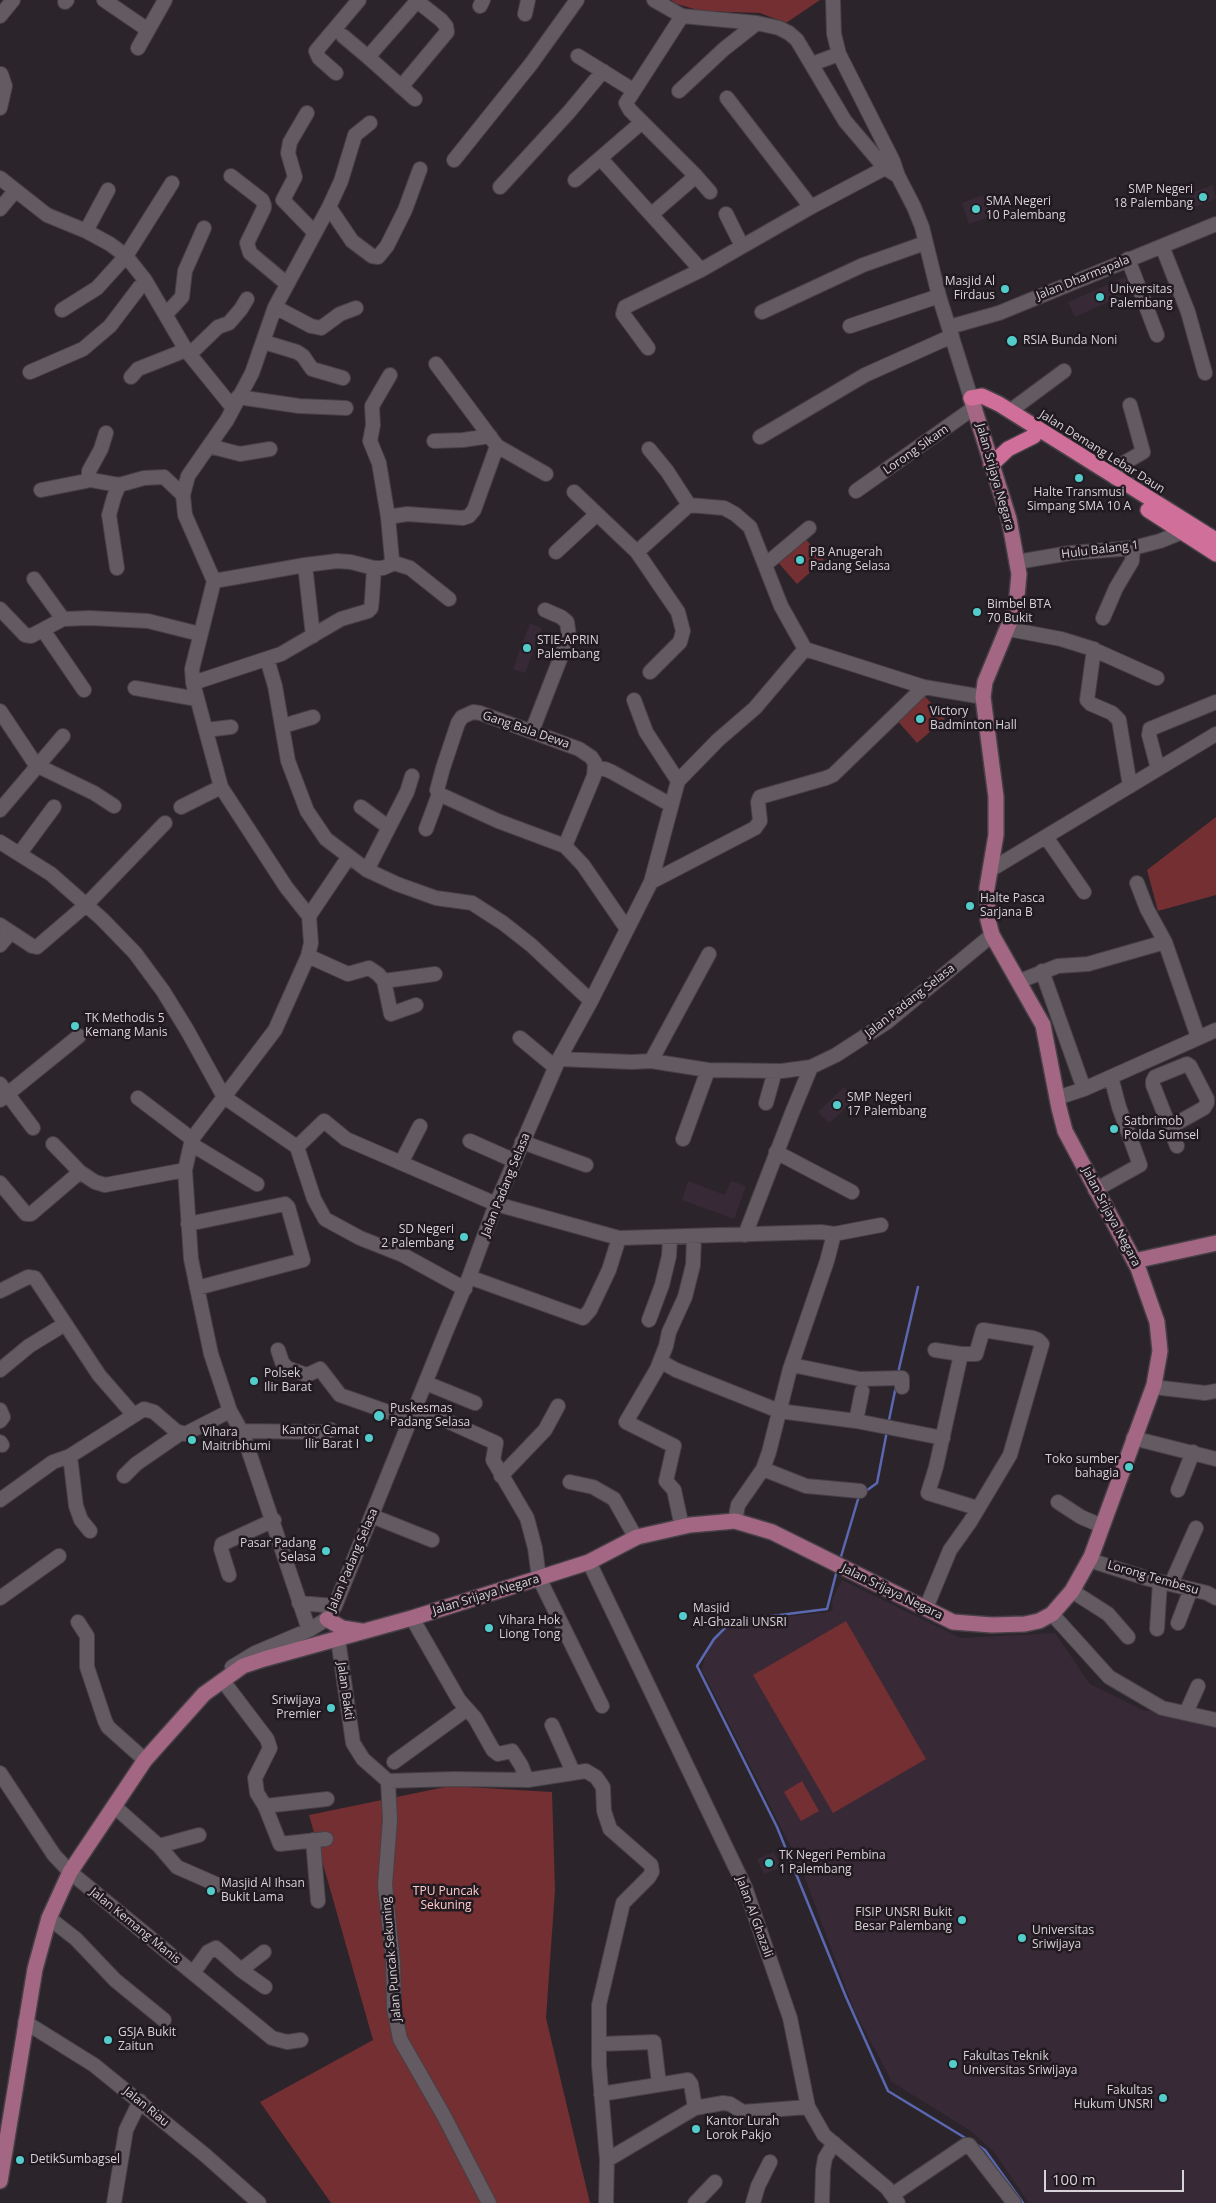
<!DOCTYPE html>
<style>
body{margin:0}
#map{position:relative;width:1216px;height:2203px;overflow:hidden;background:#2b242b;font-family:"Open Sans",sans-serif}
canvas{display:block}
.scale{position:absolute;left:1044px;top:2170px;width:140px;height:22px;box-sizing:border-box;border:2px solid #d8d3d8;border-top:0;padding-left:6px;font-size:15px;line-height:18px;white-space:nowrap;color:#d8d3d8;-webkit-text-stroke:4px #221a21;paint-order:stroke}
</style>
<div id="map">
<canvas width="1216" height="2203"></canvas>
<div class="scale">100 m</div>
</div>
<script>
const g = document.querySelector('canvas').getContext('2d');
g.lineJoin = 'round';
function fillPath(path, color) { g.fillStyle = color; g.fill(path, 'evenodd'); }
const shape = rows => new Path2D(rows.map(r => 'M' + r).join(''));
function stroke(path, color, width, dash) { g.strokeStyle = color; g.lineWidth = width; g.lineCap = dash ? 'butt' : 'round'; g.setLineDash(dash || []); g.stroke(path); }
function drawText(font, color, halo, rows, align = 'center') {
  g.font = font + ' "Open Sans",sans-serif'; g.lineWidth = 5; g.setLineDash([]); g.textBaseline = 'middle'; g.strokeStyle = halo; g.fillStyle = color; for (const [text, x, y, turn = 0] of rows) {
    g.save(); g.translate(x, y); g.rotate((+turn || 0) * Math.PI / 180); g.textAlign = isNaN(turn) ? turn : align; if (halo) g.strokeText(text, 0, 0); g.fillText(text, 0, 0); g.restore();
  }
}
const built = shape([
 [1213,185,1216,199,1194,207,1189,194],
 [983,195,991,216,969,224,962,203],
 [1125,277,1131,292,1075,317,1068,302],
 [530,623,542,628,525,673,513,669],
 [844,1087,856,1099,829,1123,818,1112],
 [688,1181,725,1195,731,1181,746,1186,734,1219,682,1200],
 [842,1580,961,1638,1055,1633,1090,1684,1145,1711,1170,1711,1216,1724,1216,2203,1029,2203,994,2152,971,2131,892,2082,854,2010,801,1867,702,1670,705,1657,712,1642,728,1628,742,1621,830,1612,833,1609,832,1600],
 [774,1852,781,1867,764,1874,757,1859]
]);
const green = shape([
 [671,0,820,0,786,23,760,13,701,11,677,4],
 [803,536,824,560,797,584,776,560],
 [923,694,945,719,917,743,895,718],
 [1216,817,1216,895,1158,911,1147,870],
 [846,1621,926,1759,833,1813,753,1675],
 [802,1781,819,1811,801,1821,784,1792],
 [450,1786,552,1792,555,1890,546,2018,590,2203,331,2203,260,2102,373,2040,309,1815]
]);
const stream = shape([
 [898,1373,918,1287],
 [889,1420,896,1386],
 [866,1491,877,1483,887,1431],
 [840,1560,859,1496],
 [837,1570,827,1609,732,1621,714,1639,697,1666,777,1827,846,1997,888,2091,967,2139],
 [976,2144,985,2150,1023,2203]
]);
const minor = shape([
 [104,0,148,30],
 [654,0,682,16,757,23,779,28,789,33,797,40,845,121,885,168,898,176,914,207,922,227,939,296,971,398],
 [833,0,834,34,839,54,893,161,898,176],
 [65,2,67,0],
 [480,6,483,0],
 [525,14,528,0],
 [0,16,13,0],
 [343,36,368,57],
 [138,48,165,0],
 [578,56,633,90],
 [812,64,839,54],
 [336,73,319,58,316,51,359,0],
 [401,87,447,32,446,26,441,20,417,1],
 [679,91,724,49,757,23],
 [727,98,811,207],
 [415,99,368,57,418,0],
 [0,108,5,86,1,74],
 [307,113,290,142,288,153,295,177,283,200,314,232],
 [601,159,701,270],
 [454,160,531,64,577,0],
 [231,176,262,200,264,205,264,208,247,243,250,253,287,284],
 [696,176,710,192],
 [0,178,47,215,86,231,110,244,126,256,145,280,186,350,233,408],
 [575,180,642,122],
 [500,187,569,112,603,71],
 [329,207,341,181,355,135,370,123],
 [0,209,15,191],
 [652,214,696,176,630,110,626,103,682,16],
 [726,214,742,246],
 [86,231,108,190],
 [1162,246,1188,312,1205,373],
 [1128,259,1157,335],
 [275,307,311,326,321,328,340,314,356,308],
 [62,310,97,288,126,256,172,183],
 [762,312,863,265,925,243],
 [166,314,182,297,185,271,204,228],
 [850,326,939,296],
 [949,327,999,313,1216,224],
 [264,342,297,352,303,356,312,369,343,378],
 [648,348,623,314,625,307,701,270,811,207,885,168],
 [190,354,218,327,229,323,241,309,247,299],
 [30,372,83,349,110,326,145,280],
 [131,377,138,369,186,350],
 [238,397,299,406,346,408],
 [1010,411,1064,371],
 [760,437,865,375,952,336],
 [434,441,463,440,490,436],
 [209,446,240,454,270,449],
 [497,446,546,474],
 [649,449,667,471,689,505],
 [1115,478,1124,463,1143,452,1130,405],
 [89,480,89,471,101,449,106,433],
 [41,490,91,480,119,485],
 [856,491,975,407],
 [574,492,637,552,689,505,724,508,735,514,750,527,781,606,805,649,924,687,983,697],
 [388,517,379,463,370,441,373,425,372,406,390,375],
 [556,552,597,514],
 [637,552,678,612,683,631,680,642,650,672],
 [391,562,410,568,449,599],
 [1017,562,1070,553,1133,548,1160,541,1182,532],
 [305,565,313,636],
 [765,565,809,528],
 [117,568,109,515,114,497,119,485,144,478,164,477,183,495],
 [34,579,63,619],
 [214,581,305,565,337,561,351,562,374,568,383,568,390,565,392,560,388,517,407,514,463,518,469,516,474,510,497,446,436,364],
 [0,609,25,635,31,636,63,619,90,618,148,621,200,634],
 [1103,618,1116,588,1132,561,1133,548],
 [1008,629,1061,639,1090,648,1157,678],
 [43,630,84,690],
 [1094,649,1087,700,1091,704,1112,713,1119,720,1130,786],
 [267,659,275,686,288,761,307,811,326,839,367,870,397,884,436,898,472,903,503,923,531,945,591,1001],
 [193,683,281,654,341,619,368,611,371,608,372,599,374,568],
 [135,688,197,699],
 [634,700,646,732,678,781],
 [0,711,36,765,94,793,114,806],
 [283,726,313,717],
 [206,730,231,727],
 [532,731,569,636,567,622,561,617,545,610],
 [595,769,605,769,612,772,671,805],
 [1158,769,1149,735,1150,729,1216,702],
 [181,807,221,787],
 [361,807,388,827],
 [0,810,63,736],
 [426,829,439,794],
 [1046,837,1084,892],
 [0,842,51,874,102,919,135,953,163,991,187,1030,224,1097,297,1147,314,1199,325,1219,360,1238,403,1255,465,1289],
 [565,846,594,776,595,763,591,757,579,749,480,713,473,712,462,717,458,723,443,768,437,790,439,794,498,821,565,846,583,865,627,929],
 [20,853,54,807],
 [992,869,1216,734],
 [367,870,407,792,412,776],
 [651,882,755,828,760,821,758,802,760,797,826,778,833,775,924,687],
 [1137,883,1147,909,1165,942,1198,1037],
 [309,916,348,858],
 [0,925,32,946,37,947,86,905,165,823],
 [0,945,11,932],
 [308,956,348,974,369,968,378,974,384,981,391,1014,416,1005],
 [1042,971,1084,1089],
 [384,981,435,974],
 [1020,981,1058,966,1088,964,1165,942],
 [520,1038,555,1067],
 [559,1059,591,1001,651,882,678,781,718,740,755,708,805,649],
 [651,1061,709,954],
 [0,1084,33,1128],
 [138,1098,192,1139],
 [1057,1098,1084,1089,1216,1030],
 [0,1100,79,1036],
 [766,1103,775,1071],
 [1170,1127,1204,1108,1207,1103,1207,1099,1190,1066,1187,1064,1155,1077,1153,1081,1153,1085,1177,1146],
 [683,1139,708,1070],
 [470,1141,515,1161],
 [522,1142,586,1165],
 [53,1144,80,1172,95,1182,105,1185,185,1170],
 [191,1144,257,1184],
 [297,1147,324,1121,346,1139,496,1204,619,1238,821,1232,834,1234,827,1261,790,1369,769,1452,763,1469,738,1505,735,1521],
 [776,1152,852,1192],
 [401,1163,420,1126],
 [0,1183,26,1214,31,1214,80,1172],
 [1095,1190,1140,1165,1119,1107,1111,1077],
 [188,1224,285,1204,288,1207,303,1260,197,1288],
 [834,1234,881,1225],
 [745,1235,792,1113,811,1067],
 [469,1277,583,1318,590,1310,609,1270,619,1238],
 [0,1291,28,1277,35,1278,99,1375,133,1414],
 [649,1320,662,1285,669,1256,670,1238],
 [278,1350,282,1362,287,1368,307,1375,320,1369,340,1395,411,1420],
 [935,1350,961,1354,936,1467,928,1493,977,1508],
 [660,1361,676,1370,779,1411,856,1421,943,1438],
 [792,1365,860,1379,902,1378,902,1387],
 [0,1370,29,1346,65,1324],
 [426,1383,475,1403],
 [1153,1387,1205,1393,1216,1391],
 [416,1407,496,1443,493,1460,527,1518,535,1548,539,1578,602,1706],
 [0,1410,3,1417,0,1421],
 [856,1421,862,1391],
 [242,1431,325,1432,331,1430],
 [1133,1438,1216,1459],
 [0,1442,2,1445],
 [70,1456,76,1506,81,1520,90,1531],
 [763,1469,806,1486,860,1491],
 [124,1476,136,1464,181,1433],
 [501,1476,545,1430,558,1406],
 [570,1482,593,1487,614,1499,636,1538],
 [1178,1490,1193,1452],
 [0,1500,53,1462,70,1456,144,1409,154,1412,176,1431,185,1434,230,1411],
 [1058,1502,1081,1517,1102,1526],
 [372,1516,432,1540],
 [682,1527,674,1490,666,1481,674,1446,626,1422,657,1369,666,1346,669,1332,685,1297,693,1265,694,1237],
 [1089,1560,1149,1579,1207,1593,1216,1598],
 [589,1562,745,1887,790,2018,808,2107,824,2135,887,2188,898,2203],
 [229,1575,221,1549,222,1544,274,1520],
 [1171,1584,1196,1528],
 [1072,1591,1108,1614,1128,1637],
 [0,1598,59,1556],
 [299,1603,335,1606],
 [926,1608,950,1550,970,1522,1010,1455,1042,1344,1038,1340,1033,1338,983,1330,976,1354,961,1354],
 [1052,1614,1109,1677,1162,1708,1216,1720],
 [412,1618,459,1700,475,1718,493,1750,498,1754,512,1751,521,1765,527,1780],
 [78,1622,87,1636,87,1667,105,1721,108,1727,145,1760],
 [1178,1623,1191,1589],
 [1157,1629,1160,1582],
 [309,1630,243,1434,230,1411,211,1354,191,1259,185,1170,192,1139,275,1030,308,956,311,943,309,916,286,887,221,787,193,683,192,669,214,581,185,515,183,495,188,476,227,420,252,373,275,307,329,207,352,241,372,256,378,257,387,246,405,210,420,169],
 [338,1639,353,1743,363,1759,388,1781,453,1779,528,1780,586,1771,596,1777,603,1787,604,1811,610,1829,651,1865,652,1872,649,1877,623,1903,599,2005,599,2065,607,2160,606,2203],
 [232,1667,255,1653,309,1630,327,1619,335,1606,445,1334,469,1277,496,1204,559,1059,632,1062,651,1061,708,1070,782,1071,811,1067,836,1055,887,1022,992,935],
 [223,1681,267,1739,270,1748,255,1778,257,1793,265,1806,280,1844,326,1839],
 [1186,1713,1198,1686],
 [552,1725,573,1772],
 [394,1762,467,1709],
 [0,1773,54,1855,70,1872,272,2038,287,2042,301,2040],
 [388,1781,390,1820,385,1885,393,1962,394,2009,400,2039,444,2116,489,2203],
 [265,1806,327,1799],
 [115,1807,159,1846,177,1867,218,1885],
 [313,1840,318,1901],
 [159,1846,199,1835],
 [49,1918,76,1939,115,1980,164,2020],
 [241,1970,264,1952],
 [193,1973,208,1952,216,1948,241,1970,265,1987],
 [25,2022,94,2065,205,2155,259,2203],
 [600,2044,654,2042,659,2084],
 [601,2094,688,2080,691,2084,695,2108],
 [607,2160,695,2108,723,2103,730,2104,743,2112,808,2107],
 [892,2195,966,2145,969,2145,1014,2203],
 [114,2203,126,2130,140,2101],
 [695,2203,715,2182],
 [753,2203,758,2186,770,2162],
 [822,2203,823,2170,825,2158,834,2143]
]);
const major = shape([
 [1134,1261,1216,1243],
 [327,1619,342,1628,361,1631],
 [0,2181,35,1969,49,1918,70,1872,145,1760,204,1694,243,1666,264,1659,412,1618,539,1578,589,1562,637,1537,690,1525,735,1521,772,1532,953,1622,992,1625,1025,1624,1039,1621,1052,1614,1072,1591,1091,1557,1154,1385,1160,1351,1157,1322,1138,1268,1065,1131,1059,1108,1043,1025,992,935,988,920,987,888,996,835,996,797,983,697,985,682,1016,607,1019,574,1009,519,971,398]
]);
const highway = shape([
 [971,398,982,396,999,404,1216,540],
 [991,465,1008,449,1034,436],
 [1148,510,1216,554]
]);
const markers = [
 [1203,197,5,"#52cdcc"],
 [976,209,5,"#52cdcc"],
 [1005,289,5,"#52cdcc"],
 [1100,297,5,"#52cdcc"],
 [1012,341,6,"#52cdcc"],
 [1079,478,5,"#52cdcc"],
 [800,560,5,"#52cdcc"],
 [977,612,5,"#52cdcc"],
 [527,648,5,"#52cdcc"],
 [920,719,5,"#52cdcc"],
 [970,906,5,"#52cdcc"],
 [75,1026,5,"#52cdcc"],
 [837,1105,5,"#52cdcc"],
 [1114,1129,5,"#52cdcc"],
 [464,1237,5,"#52cdcc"],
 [254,1381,5,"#52cdcc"],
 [379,1416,6,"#52cdcc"],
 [369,1438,5,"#52cdcc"],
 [192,1440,5,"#52cdcc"],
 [1129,1467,5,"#52cdcc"],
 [326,1551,5,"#52cdcc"],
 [683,1616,5,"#52cdcc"],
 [489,1628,5,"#52cdcc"],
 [331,1708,5,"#52cdcc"],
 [769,1863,5,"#52cdcc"],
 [211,1891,5,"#52cdcc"],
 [962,1920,5,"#52cdcc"],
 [1022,1938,5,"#52cdcc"],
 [108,2040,5,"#52cdcc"],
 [953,2064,5,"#52cdcc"],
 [1163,2098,5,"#52cdcc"],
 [696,2129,5,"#52cdcc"],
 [20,2160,5,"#52cdcc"]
];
const poiNames = [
 ["SMP Negeri",1193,190,"right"],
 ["18 Palembang",1193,204,"right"],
 ["SMA Negeri",986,202],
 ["10 Palembang",986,216],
 ["Masjid Al",995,282,"right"],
 ["Firdaus",995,296,"right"],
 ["Universitas",1110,290],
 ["Palembang",1110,304],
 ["RSIA Bunda Noni",1023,341],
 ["Halte Transmusi",1079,493,"center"],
 ["Simpang SMA 10 A",1079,507,"center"],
 ["PB Anugerah",810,553],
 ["Padang Selasa",810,567],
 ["Bimbel BTA",987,605],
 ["70 Bukit",987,619],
 ["STIE-APRIN",537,641],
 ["Palembang",537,655],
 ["Victory",930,712],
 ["Badminton Hall",930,726],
 ["Halte Pasca",980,899],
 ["Sarjana B",980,913],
 ["TK Methodis 5",85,1019],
 ["Kemang Manis",85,1033],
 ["SMP Negeri",847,1098],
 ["17 Palembang",847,1112],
 ["Satbrimob",1124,1122],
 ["Polda Sumsel",1124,1136],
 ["SD Negeri",454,1230,"right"],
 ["2 Palembang",454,1244,"right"],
 ["Polsek",264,1374],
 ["Ilir Barat",264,1388],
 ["Puskesmas",390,1409],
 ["Padang Selasa",390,1423],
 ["Kantor Camat",359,1431,"right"],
 ["Ilir Barat I",359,1445,"right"],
 ["Vihara",202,1433],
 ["Maitribhumi",202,1447],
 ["Toko sumber",1119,1460,"right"],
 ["bahagia",1119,1474,"right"],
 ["Pasar Padang",316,1544,"right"],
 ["Selasa",316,1558,"right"],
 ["Masjid",693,1609],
 ["Al-Ghazali UNSRI",693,1623],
 ["Vihara Hok",499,1621],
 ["Liong Tong",499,1635],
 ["Sriwijaya",321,1701,"right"],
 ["Premier",321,1715,"right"],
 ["TK Negeri Pembina",779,1856],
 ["1 Palembang",779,1870],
 ["Masjid Al Ihsan",221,1884],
 ["Bukit Lama",221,1898],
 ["FISIP UNSRI Bukit",952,1913,"right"],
 ["Besar Palembang",952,1927,"right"],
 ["Universitas",1032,1931],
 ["Sriwijaya",1032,1945],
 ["GSJA Bukit",118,2033],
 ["Zaitun",118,2047],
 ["Fakultas Teknik",963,2057],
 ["Universitas Sriwijaya",963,2071],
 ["Fakultas",1153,2091,"right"],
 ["Hukum UNSRI",1153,2105,"right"],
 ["Kantor Lurah",706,2122],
 ["Lorok Pakjo",706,2136],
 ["DetikSumbagsel",30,2160]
];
const streetNames = [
 ["Jalan Dharmapala",1083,278,-22],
 ["Lorong Sikam",916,450,-35],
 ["Jalan Demang Lebar Daun",1102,452,32],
 ["Jalan Srijaya Negara",995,477,74],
 ["Hulu Balang 1",1100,550,-7],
 ["Gang Bala Dewa",526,730,19],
 ["Jalan Padang Selasa",910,1001,-38],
 ["Jalan Padang Selasa",506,1185,-68],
 ["Jalan Srijaya Negara",1111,1217,62],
 ["Jalan Padang Selasa",353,1560,-67],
 ["Lorong Tembesu",1153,1578,16],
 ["Jalan Srijaya Negara",892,1592,26],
 ["Jalan Srijaya Negara",486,1595,-17],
 ["Jalan Bakti",345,1691,82],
 ["Jalan Al Ghazali",754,1917,70],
 ["Jalan Kemang Manis",135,1926,39],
 ["Jalan Puncak Sekuning",392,1959,-95],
 ["Jalan Riau",146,2107,39]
];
const parkNames = [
 ["TPU Puncak",446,1892],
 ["Sekuning",446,1906]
];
fillPath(built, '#372a36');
fillPath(green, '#732f31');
stroke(stream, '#5a68b2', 2.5);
stroke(minor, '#474047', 16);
stroke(major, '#474047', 18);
stroke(highway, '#474047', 18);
stroke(minor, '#635a62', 14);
stroke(major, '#a46783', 15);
stroke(highway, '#d06f99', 15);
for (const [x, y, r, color] of markers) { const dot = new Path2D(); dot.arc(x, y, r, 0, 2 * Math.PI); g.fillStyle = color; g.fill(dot); stroke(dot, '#221a21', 2); }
drawText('12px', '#d8d3d8', '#221a21', poiNames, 'left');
drawText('12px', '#d8d3d8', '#221a21', streetNames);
drawText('12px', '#ffcbc9', '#221a21', parkNames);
</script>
